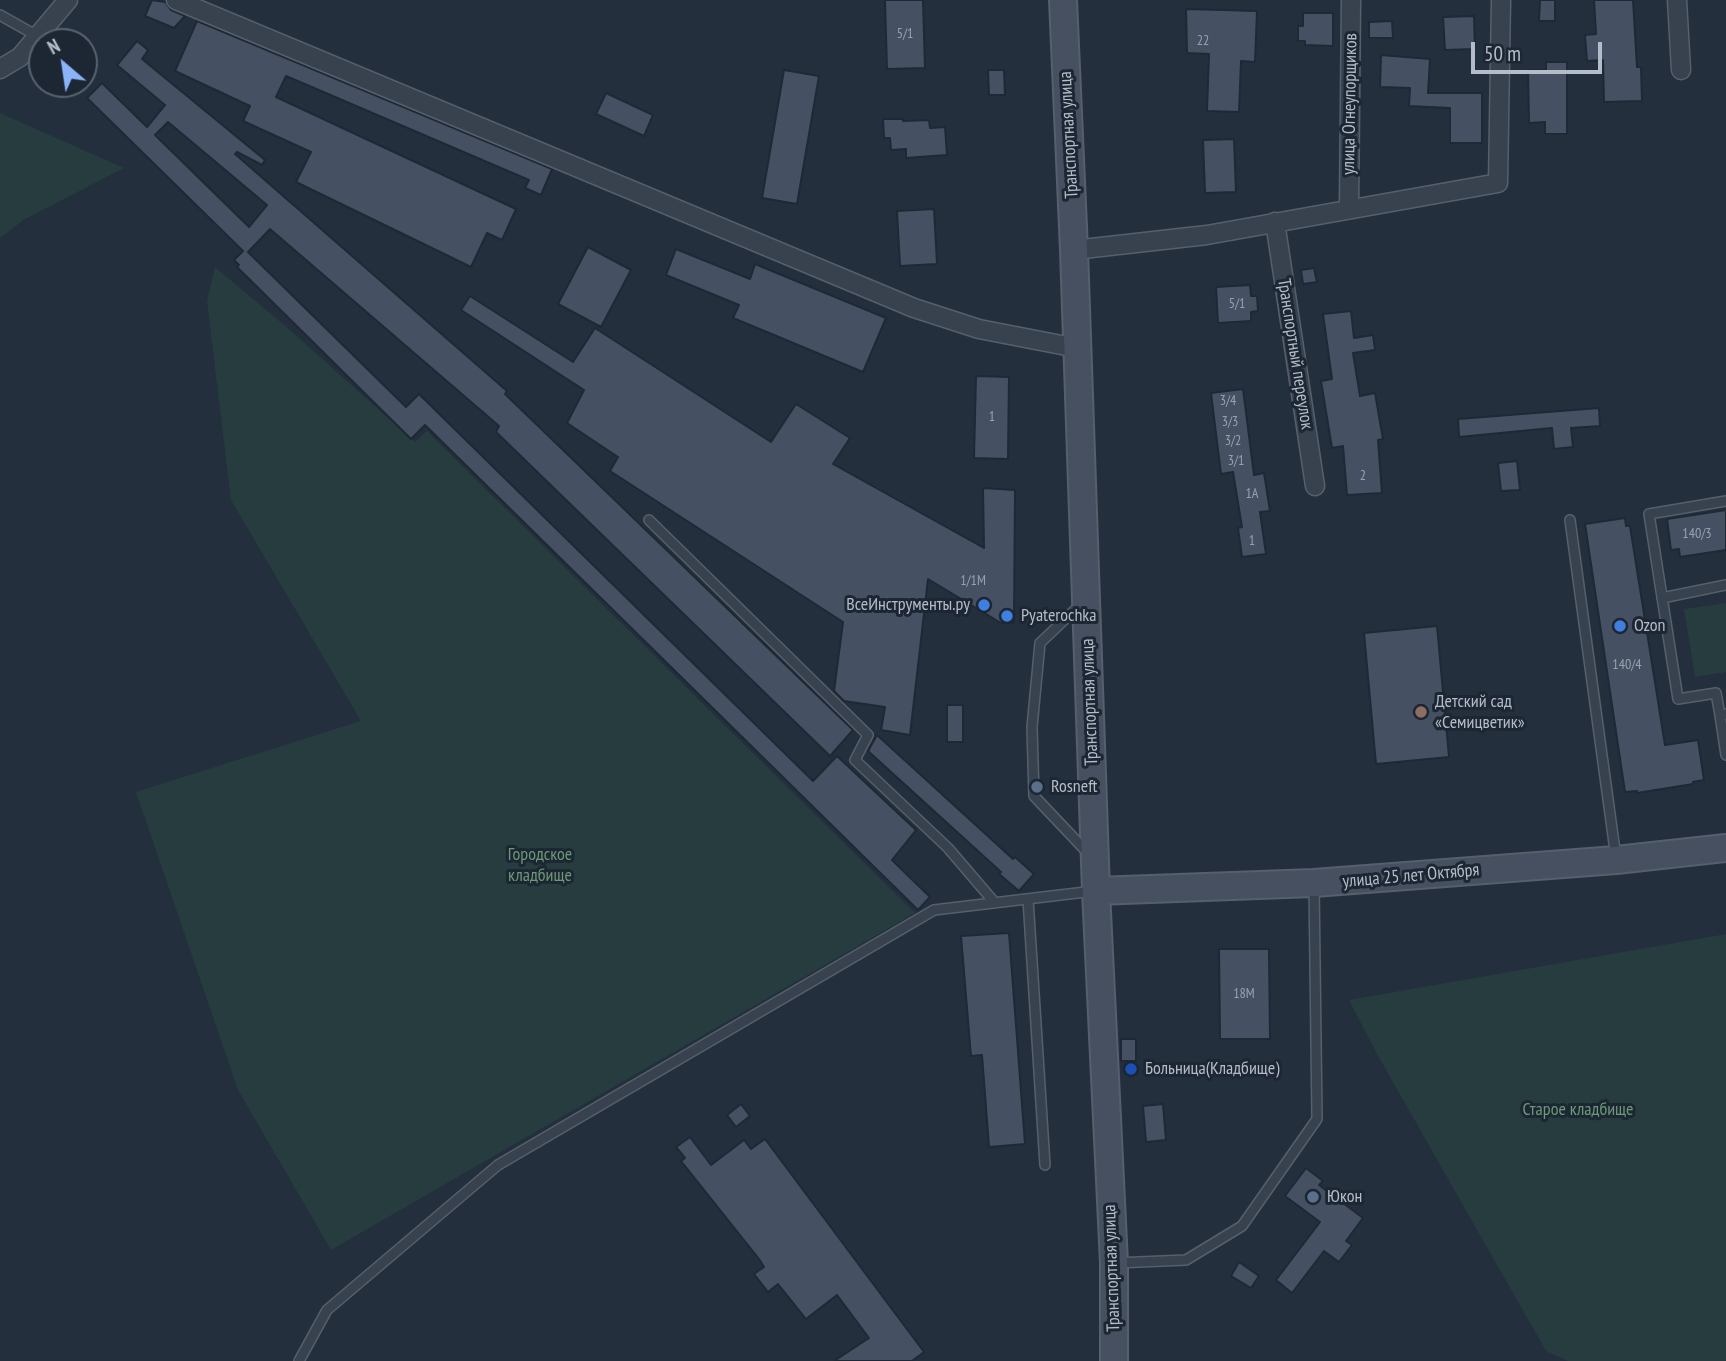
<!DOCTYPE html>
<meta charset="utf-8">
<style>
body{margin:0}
#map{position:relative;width:1726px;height:1361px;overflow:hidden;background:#242f3e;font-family:"PT Sans Narrow",sans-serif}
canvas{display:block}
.north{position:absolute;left:28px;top:28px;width:70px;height:70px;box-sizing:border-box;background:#1d2633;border:2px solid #59626f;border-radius:50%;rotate:331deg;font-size:19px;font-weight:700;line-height:28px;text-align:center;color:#b4bcc9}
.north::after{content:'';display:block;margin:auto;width:24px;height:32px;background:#8ab4f8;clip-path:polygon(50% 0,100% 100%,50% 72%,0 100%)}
.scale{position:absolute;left:1471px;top:42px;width:131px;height:32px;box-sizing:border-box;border:4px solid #b4bcc9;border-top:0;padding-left:9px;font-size:21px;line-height:24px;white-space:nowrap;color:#b4bcc9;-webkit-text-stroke:5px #1d2633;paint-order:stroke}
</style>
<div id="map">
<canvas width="1726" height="1361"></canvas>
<div class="north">N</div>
<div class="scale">50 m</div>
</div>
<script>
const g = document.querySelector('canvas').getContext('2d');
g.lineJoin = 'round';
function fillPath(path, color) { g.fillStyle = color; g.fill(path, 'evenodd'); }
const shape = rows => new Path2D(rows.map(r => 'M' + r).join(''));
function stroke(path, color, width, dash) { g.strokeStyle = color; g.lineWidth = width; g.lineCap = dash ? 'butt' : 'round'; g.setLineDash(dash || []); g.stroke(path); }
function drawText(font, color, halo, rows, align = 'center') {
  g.font = font + ' "PT Sans Narrow",sans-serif'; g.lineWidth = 6; g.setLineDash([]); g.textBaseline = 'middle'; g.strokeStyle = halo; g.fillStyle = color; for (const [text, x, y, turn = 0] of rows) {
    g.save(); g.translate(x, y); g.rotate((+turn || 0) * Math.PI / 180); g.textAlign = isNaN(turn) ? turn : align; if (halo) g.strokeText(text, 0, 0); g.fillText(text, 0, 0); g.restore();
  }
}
const green = shape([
 [0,113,124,168,25,219,0,238],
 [215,267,290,330,415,442,427,431,915,913,331,1250,238,1090,136,792,361,721,231,500,207,301],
 [1726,603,1726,672,1695,677,1684,609],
 [1726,934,1726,1361,1568,1361,1546,1351,1377,1054,1349,1000]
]);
const building = shape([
 [152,0,165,2,171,10,185,16,174,28,145,16,152,0],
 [885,0,923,0,925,68,887,69,885,0],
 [1540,0,1555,0,1555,21,1539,21,1540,0],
 [1594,0,1633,0,1637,67,1641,67,1642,101,1604,102,1603,60,1587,61,1585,35,1596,34,1594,0],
 [1186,9,1257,11,1255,62,1241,61,1239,112,1207,111,1209,54,1187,53,1186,9],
 [1303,13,1333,13,1333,46,1305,45,1305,41,1298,41,1298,26,1303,26,1303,13],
 [1474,16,1475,49,1445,50,1443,17,1474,16],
 [197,21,552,169,541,195,525,188,529,180,286,76,276,97,516,209,502,240,487,233,471,267,296,182,311,152,243,121,250,106,175,71,197,21],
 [1392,21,1393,38,1369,38,1369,22,1392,21],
 [137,41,148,50,142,59,265,160,262,165,237,152,235,154,507,391,505,394,853,730,830,756,496,432,499,426,270,229,248,252,406,407,419,394,813,781,837,756,916,830,892,860,930,897,918,910,425,425,411,439,237,267,239,265,234,260,243,251,87,98,102,83,147,127,165,105,117,65,137,41],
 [168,122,267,205,249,227,155,135,168,122],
 [1381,55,1430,59,1428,93,1482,93,1482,143,1450,143,1450,108,1409,106,1410,88,1380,87,1381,55],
 [1546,62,1567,62,1567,134,1545,134,1545,122,1529,123,1528,70,1546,70,1546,62],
 [784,70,819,76,797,204,762,198,784,70],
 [988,70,1004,70,1005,95,989,95,988,70],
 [606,93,653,115,644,136,596,114,606,93],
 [883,119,903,119,903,121,929,120,930,128,945,127,947,155,906,158,906,149,891,150,890,138,884,138,883,119],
 [1234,139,1236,192,1205,193,1203,140,1234,139],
 [934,209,937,264,900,266,897,211,934,209],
 [588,247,631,270,601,327,558,304,588,247],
 [676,249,750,279,755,264,886,318,863,372,733,318,739,305,666,275,676,249],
 [1314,268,1317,282,1303,284,1301,270,1314,268],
 [1250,285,1251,296,1257,296,1258,311,1251,312,1251,321,1218,323,1216,287,1250,285],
 [470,296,573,362,595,328,771,442,796,404,850,438,833,464,984,548,983,488,1015,490,1014,623,1001,623,928,579,910,735,881,730,885,707,844,701,834,691,843,622,610,471,618,457,567,423,584,390,461,310,470,296],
 [1351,311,1354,338,1373,335,1375,350,1353,353,1360,396,1375,393,1383,439,1378,440,1382,493,1347,495,1343,446,1332,448,1321,381,1332,379,1323,314,1351,311],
 [976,376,1009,377,1008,459,974,458,976,376],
 [1243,389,1254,475,1264,473,1270,511,1260,512,1266,554,1242,557,1238,528,1242,527,1233,472,1221,474,1211,393,1243,389],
 [1599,408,1600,426,1571,428,1573,447,1554,449,1552,428,1459,437,1458,419,1599,408],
 [1517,461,1520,490,1501,491,1498,463,1517,461],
 [1726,510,1726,550,1680,557,1679,549,1671,550,1667,519,1726,510],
 [1625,518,1626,526,1630,526,1665,745,1698,740,1704,780,1693,782,1693,784,1637,793,1637,791,1625,792,1585,524,1625,518],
 [1437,626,1449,757,1376,764,1364,633,1437,626],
 [947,705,963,705,963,742,947,742,947,705],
 [877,735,1013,859,1015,857,1034,874,1019,891,999,874,1001,872,868,751,877,735],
 [1009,933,1025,1144,989,1147,982,1055,971,1056,961,936,1009,933],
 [1219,949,1269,949,1270,1039,1220,1039,1219,949],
 [1121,1039,1136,1039,1136,1061,1121,1061,1121,1039],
 [741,1104,750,1116,736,1127,727,1115,741,1104],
 [1163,1104,1166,1140,1146,1142,1143,1106,1163,1104],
 [690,1137,711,1165,744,1140,751,1149,765,1139,924,1352,912,1361,834,1361,869,1338,837,1295,806,1319,778,1284,768,1292,754,1274,764,1267,759,1259,681,1161,685,1158,676,1147,690,1137],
 [1306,1168,1323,1181,1319,1185,1363,1218,1346,1241,1352,1245,1339,1262,1324,1251,1292,1293,1276,1280,1320,1222,1285,1196,1306,1168],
 [1239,1262,1259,1276,1251,1288,1231,1276,1239,1262]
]);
const lane = shape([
 [0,15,39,37],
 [1726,501,1649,514,1678,699,1716,693,1720,715,1726,714],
 [649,520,868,735,855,760,948,848,995,903],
 [1570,520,1616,858],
 [1662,598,1726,585],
 [1080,605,1040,643,1032,727,1034,796,1088,853],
 [1720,715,1726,755],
 [1028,899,1045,1165],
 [1115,1263,1186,1260,1242,1226,1317,1119,1314,885],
 [299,1361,327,1310,498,1165,934,910,1094,891]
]);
const street = shape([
 [176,0,914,308,979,329,1077,348],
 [1677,0,1681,70],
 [0,69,20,57,68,0],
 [1349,208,1351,0],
 [1275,222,1315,486],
 [1074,250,1207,235,1498,183,1501,0]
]);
const secondary = shape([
 [1063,0,1074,250,1096,891,1114,1263,1114,1361],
 [1096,891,1314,883,1616,860,1726,848]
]);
const markers = [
 [984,605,7,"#3f7fe0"],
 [1007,616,7,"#3f7fe0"],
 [1620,626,7,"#3f7fe0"],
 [1421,712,7,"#8d6e63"],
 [1037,787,7,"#5c6f8a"],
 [1131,1069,7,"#1a4fb4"],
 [1313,1197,7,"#5c6f8a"]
];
const numberNames = [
 ["5/1",905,34],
 ["22",1203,41],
 ["5/1",1237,304],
 ["3/4",1228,401],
 ["1",992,417],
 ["3/3",1230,422],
 ["3/2",1233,441],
 ["3/1",1236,461],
 ["2",1363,476],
 ["1А",1252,494],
 ["140/3",1697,534],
 ["1",1252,541],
 ["1/1М",973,581],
 ["140/4",1627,665],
 ["18М",1244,994]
];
const streetNames = [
 ["улица Огнеупорщиков",1350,104,-89],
 ["Транспортная улица",1069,135,-93],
 ["Транспортный переулок",1295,354,81],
 ["Транспортная улица",1090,702,-92],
 ["улица 25 лет Октября",1411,876,-5],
 ["Транспортная улица",1112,1268,-92]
];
const poiNames = [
 ["ВсеИнструменты.ру",970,605,"right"],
 ["Pyaterochka",1021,616],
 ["Ozon",1634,626],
 ["Детский сад",1435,702],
 ["«Семицветик»",1435,723],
 ["Rosneft",1051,787],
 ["Больница(Кладбище)",1145,1069],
 ["Юкон",1327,1197]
];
const parkNames = [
 ["Городское",540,855],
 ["кладбище",540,876],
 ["Старое кладбище",1578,1110]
];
fillPath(green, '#263c3f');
fillPath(building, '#455162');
stroke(building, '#1f2835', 2);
stroke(lane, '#565f6c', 12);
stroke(street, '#565f6c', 21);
stroke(secondary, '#565f6c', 30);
stroke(lane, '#38414e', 9);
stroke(street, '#38414e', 18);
stroke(secondary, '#465061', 26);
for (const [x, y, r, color] of markers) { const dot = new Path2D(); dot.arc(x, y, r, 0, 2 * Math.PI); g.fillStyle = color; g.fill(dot); stroke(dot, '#1d2633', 2.5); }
drawText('14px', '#98a1af', null, numberNames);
drawText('18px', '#b4bcc9', '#1d2633', streetNames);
drawText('18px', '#b4bcc9', '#1d2633', poiNames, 'left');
drawText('18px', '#6b9a76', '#1d2633', parkNames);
</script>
